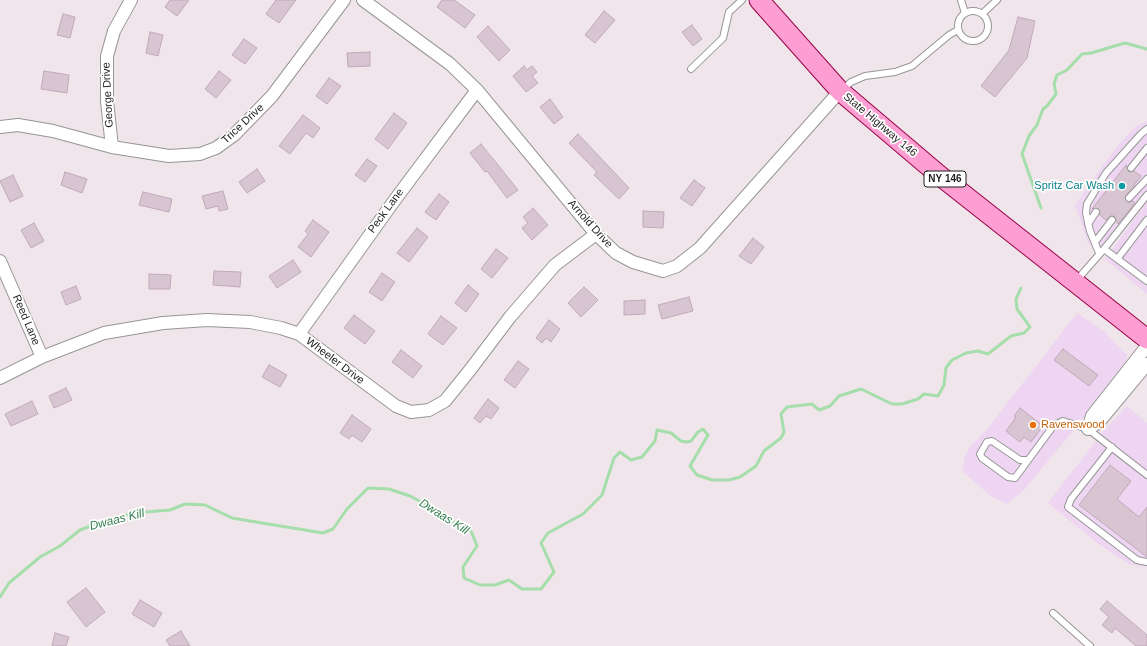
<!DOCTYPE html>
<style>
body{margin:0}
canvas{display:block;background:#f0e5ea}
</style>
<canvas width="1147" height="646"></canvas>
<script>
const g = document.querySelector('canvas').getContext('2d');
g.lineJoin = 'round';
function fillPath(path, color) { g.fillStyle = color; g.fill(path, 'evenodd'); }
const shape = rows => new Path2D(rows.map(r => 'M' + r).join(''));
function stroke(path, color, width, dash) { g.strokeStyle = color; g.lineWidth = width; g.lineCap = dash ? 'butt' : 'round'; g.setLineDash(dash || []); g.stroke(path); }
function drawText(font, color, halo, rows, align = 'center') {
  g.font = font + ' Arial,sans-serif'; g.lineWidth = 3.5; g.setLineDash([]); g.textBaseline = 'middle'; g.strokeStyle = halo; g.fillStyle = color; for (const [text, x, y, turn = 0] of rows) {
    g.save(); g.translate(x, y); g.rotate((+turn || 0) * Math.PI / 180); g.textAlign = isNaN(turn) ? turn : align; if (halo) g.strokeText(text, 0, 0); g.fillText(text, 0, 0); g.restore();
  }
}
const commercial = shape([
 [1147,121,1147,197,1101,255,1088,243,1075,205,1114,150,1136,126],
 [1147,202,1147,294,1105,259],
 [1077,313,1104,331,1127,355,1127,359,1082,420,1023,491,1007,504,992,497,963,472,964,458,970,447,988,428],
 [1127,406,1147,423,1147,567,1129,564,1097,543,1048,503,1105,429]
]);
const stream = shape([
 [1041,208,1022,154,1029,136,1037,125,1043,109,1047,106,1056,94,1054,84,1057,75,1067,70,1082,54,1091,53,1125,43,1147,49],
 [0,597,9,583,40,557,60,546,80,530,104,521,134,513,170,510,185,504,205,505,232,518,323,533,333,529,347,509,368,488,389,489,410,496,442,513,458,525,471,531,477,546,463,567,464,578,480,585,495,585,509,580,522,589,541,589,554,572,541,543,548,533,583,514,602,495,614,458,620,452,631,460,642,457,655,441,657,430,671,433,681,441,686,442,691,441,698,432,703,429,708,435,690,466,697,475,712,480,729,480,740,477,756,466,764,451,781,438,784,432,781,414,787,407,812,404,819,410,830,406,839,396,861,389,892,404,902,404,918,399,924,394,938,396,944,385,946,368,952,360,966,353,978,351,988,354,1011,336,1024,333,1030,327,1017,309,1016,299,1021,288]
]);
const building = shape([
 [170,0,189,0,177,16,165,7,170,0],
 [276,0,296,0,279,23,266,14,276,0],
 [442,0,454,0,475,15,465,28,437,7,442,0],
 [604,11,615,20,595,43,585,35,604,11],
 [63,14,75,17,70,38,57,35,63,14],
 [1018,17,1035,21,1027,58,995,97,981,86,1009,50,1018,17],
 [692,25,702,39,693,46,682,32,692,25],
 [488,26,510,50,499,61,477,37,488,26],
 [150,32,163,35,158,56,146,53,150,32],
 [244,39,257,48,245,64,232,55,244,39],
 [370,52,370,66,348,67,347,53,370,52],
 [524,66,527,70,532,66,537,72,532,76,538,83,526,92,513,76,524,66],
 [44,71,69,75,67,93,41,89,44,71],
 [219,71,231,80,216,98,205,89,219,71],
 [329,78,341,86,327,104,316,96,329,78],
 [550,99,563,117,554,124,540,107,550,99],
 [394,113,407,123,388,149,375,139,394,113],
 [303,115,320,128,313,138,306,133,290,154,279,146,303,115],
 [578,134,629,188,619,199,594,175,597,172,569,143,578,134],
 [481,144,518,190,507,198,487,171,485,172,470,153,481,144],
 [367,159,377,166,365,182,355,175,367,159],
 [1126,165,1129,172,1134,171,1141,176,1125,197,1128,202,1133,201,1135,203,1118,224,1114,216,1110,216,1106,220,1100,215,1099,209,1092,209,1126,165],
 [257,169,265,181,247,193,239,182,257,169],
 [65,172,87,179,82,193,61,185,65,172],
 [13,175,23,196,10,202,0,181,13,175],
 [694,180,705,188,692,206,680,198,694,180],
 [223,191,228,209,219,211,218,206,206,209,202,196,223,191],
 [143,192,172,199,169,212,139,205,143,192],
 [439,194,449,202,436,220,425,212,439,194],
 [533,208,548,225,532,240,522,228,528,223,523,217,533,208],
 [643,211,664,212,663,228,643,227,643,211],
 [313,220,329,232,311,257,298,247,308,234,305,231,313,220],
 [34,223,44,241,31,248,21,230,34,223],
 [417,228,428,237,409,262,397,253,417,228],
 [753,238,764,247,751,264,739,256,753,238],
 [496,249,508,258,492,278,481,269,496,249],
 [293,260,301,272,277,288,269,276,293,260],
 [214,271,241,272,240,287,213,285,214,271],
 [382,273,395,282,382,301,369,292,382,273],
 [149,274,171,275,170,289,149,289,149,274],
 [468,285,479,294,466,312,455,303,468,285],
 [76,286,81,299,66,305,61,292,76,286],
 [584,287,598,300,581,317,568,303,584,287],
 [689,297,693,311,662,319,658,305,689,297],
 [645,300,645,314,624,315,624,301,645,300],
 [354,315,375,331,365,344,344,328,354,315],
 [441,316,457,328,443,345,428,334,441,316],
 [549,320,560,329,551,342,546,338,542,343,536,338,549,320],
 [1063,349,1098,375,1089,386,1054,360,1063,349],
 [401,350,422,366,413,378,392,362,401,350],
 [518,361,529,369,515,388,504,380,518,361],
 [269,365,287,375,280,387,262,377,269,365],
 [66,388,72,400,54,408,49,396,66,388],
 [488,399,499,408,491,419,486,416,480,423,474,418,488,399],
 [32,401,38,414,11,426,5,414,32,401],
 [1020,408,1043,426,1031,442,1024,437,1020,442,1006,431,1016,417,1014,416,1020,408],
 [352,415,371,429,362,442,352,435,349,439,340,433,352,415],
 [1110,465,1131,481,1117,499,1139,517,1147,507,1147,557,1079,505,1110,465],
 [86,588,105,612,86,627,67,602,86,588],
 [140,600,162,613,154,627,132,614,140,600],
 [1107,601,1147,635,1147,646,1136,646,1115,628,1112,633,1102,625,1109,617,1100,609,1107,601],
 [181,631,190,646,170,646,166,640,181,631],
 [55,633,69,637,66,646,52,646,55,633]
]);
const service = shape([
 [961,0,965,13],
 '958 26a15 15 0 1 1 30 0a15 15 0 1 1-30 0Z',
 [982,14,997,0],
 [691,69,723,38,729,12,742,0],
 [842,90,851,82,865,76,895,72,912,66,949,35,958,30],
 [1131,168,1147,148],
 [1129,198,1147,179],
 [1088,224,1096,212],
 [1095,242,1112,220],
 [1104,249,1147,195],
 [1099,253,1090,231,1086,213,1087,204,1106,173,1141,134,1147,129],
 [1118,258,1147,220],
 [1076,281,1104,249,1147,281],
 [1112,447,1071,499,1068,507,1137,560,1147,562],
 [1028,460,1020,460,992,441,987,442,980,454,982,458,1008,477,1015,478,1054,425,1063,421,1088,429,1147,475],
 [1053,613,1090,646]
]);
const minor = shape([
 [363,0,450,64,477,90,596,234,616,253,633,262,663,271,677,266,700,248,840,91],
 [0,127,18,125,53,131,112,147,169,156,200,154,216,148,234,135,272,96,344,0],
 [112,147,107,101,107,56,114,31,131,0],
 [0,261,42,357],
 [299,334,394,201,477,90],
 [0,378,42,357,104,333,163,323,207,320,250,322,281,328,299,334,396,406,411,412,429,410,445,401,470,370,510,317,555,265,596,234],
 [1088,429,1092,416,1147,346],
 [1088,429,1099,422,1147,364]
]);
const primary = shape([
 [759,0,840,91,939,175,1147,339]
]);
const markers = [
 [1122,186,4,"#0f9aa8"],
 [1033,425,4,"#e8710a"]
];
const shields = [
 [945,179,42]
];
const shieldNames = [
 ["NY 146",945,179]
];
const streetNames = [
 ["George Drive",108,95,-93],
 ["Trice Drive",243,124,-43],
 ["State Highway 146",880,125,40],
 ["Peck Lane",386,211,-54],
 ["Arnold Drive",590,224,48],
 ["Reed Lane",26,320,67],
 ["Wheeler Drive",335,361,37]
];
const cultureNames = [
 ["Spritz Car Wash",1114,186]
];
const foodNames = [
 ["Ravenswood",1041,425]
];
const waterNames = [
 ["Dwaas Kill",444,517,32],
 ["Dwaas Kill",117,520,-14]
];
fillPath(commercial, '#eed5f1');
stroke(stream, '#a6deab', 3);
fillPath(building, '#d7c6d1');
stroke(building, '#c2a8b9', 1);
stroke(service, '#969696', 8);
stroke(minor, '#969696', 14);
stroke(primary, '#9a0046', 21);
stroke(service, '#fff', 6);
stroke(minor, '#fff', 12);
stroke(primary, '#fc9ed2', 19);
for (const [x, y, r, color] of markers) { const dot = new Path2D(); dot.arc(x, y, r, 0, 2 * Math.PI); g.fillStyle = color; g.fill(dot); stroke(dot, '#fff', 1.5); }
for (const [x, y, w] of shields) { const box = new Path2D(); box.roundRect(x - w / 2, y - 8, w, 16, 3); g.fillStyle = '#fff'; g.fill(box); stroke(box, '#1f1f1f', 1); }
drawText('bold 10px', '#1f1f1f', null, shieldNames);
drawText('11px', '#1f1f1f', '#fff', streetNames);
drawText('11px', '#0d838f', '#fff', cultureNames, 'right');
drawText('11px', '#c56008', '#fff', foodNames, 'left');
drawText('italic 12px', '#398054', '#fff', waterNames);
</script>
